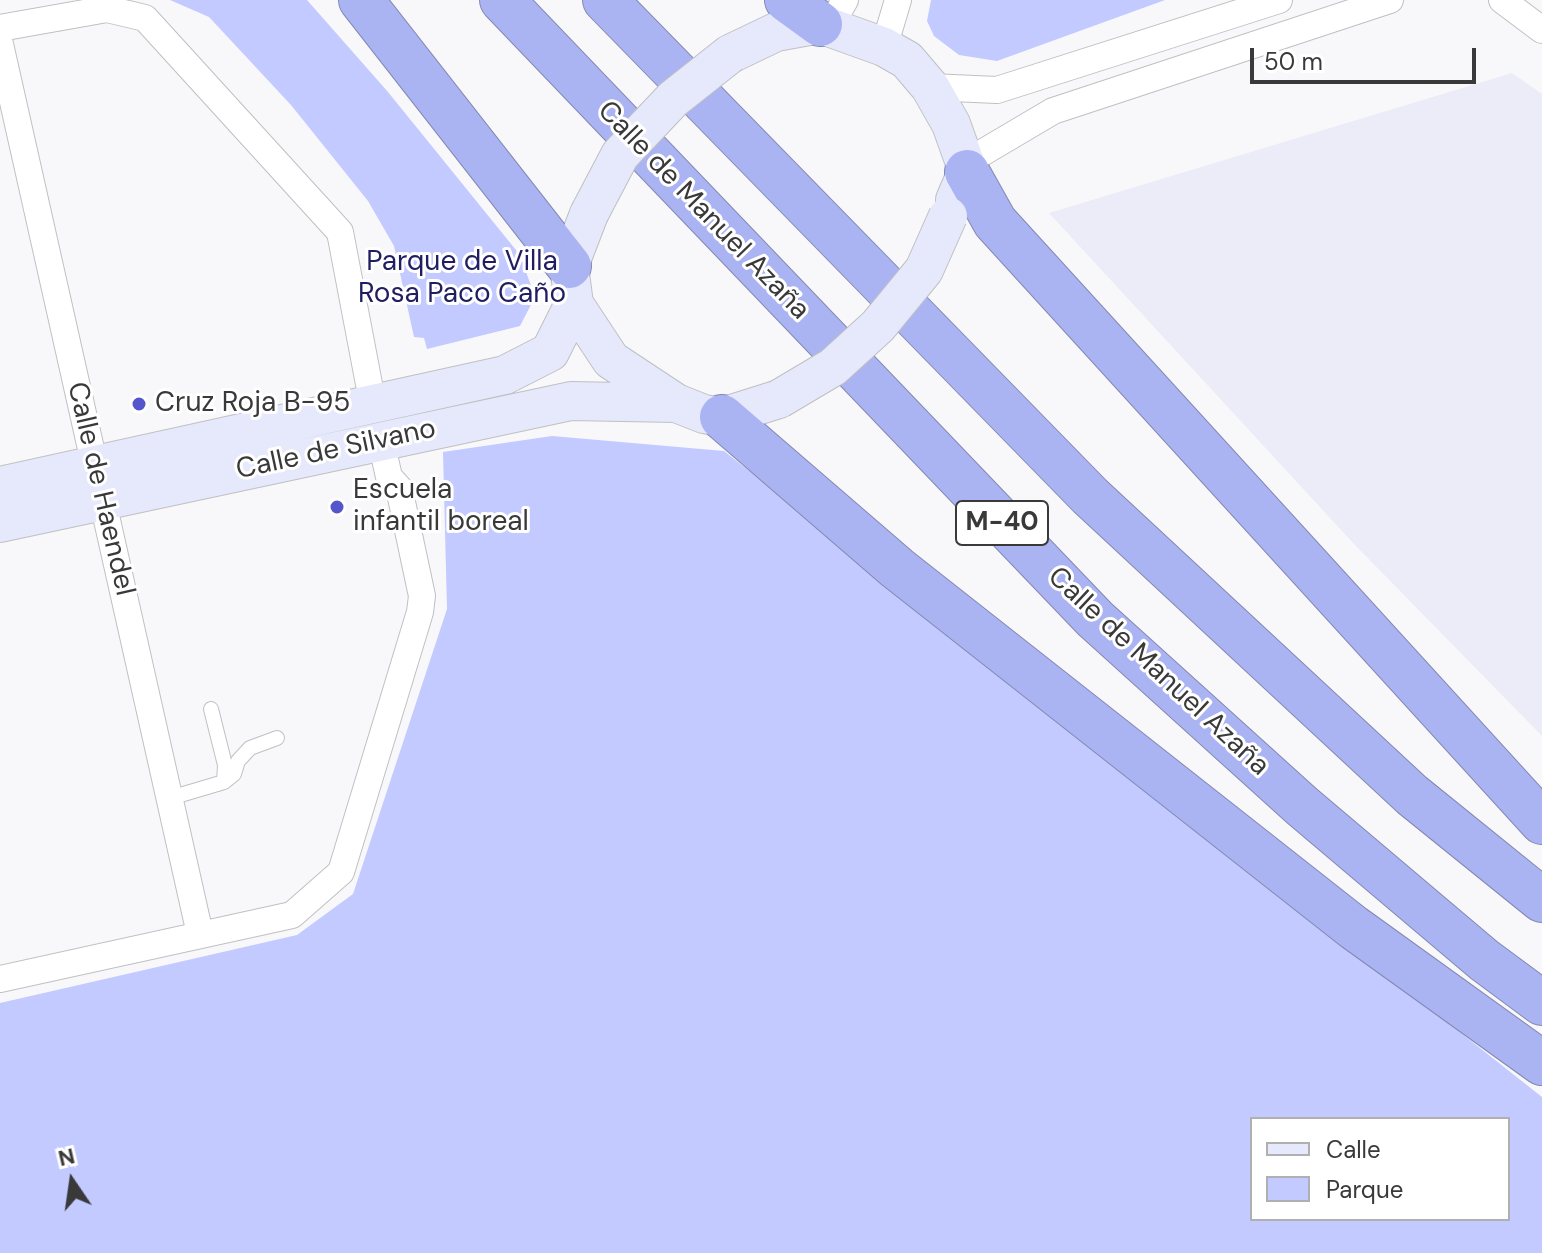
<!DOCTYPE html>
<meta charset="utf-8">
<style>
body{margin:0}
#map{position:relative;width:1542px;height:1253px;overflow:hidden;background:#f8f8fb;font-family:"DM Sans",sans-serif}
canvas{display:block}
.legend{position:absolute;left:1250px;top:1117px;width:260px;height:104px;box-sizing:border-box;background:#fff;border:2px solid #b0b0b0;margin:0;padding:10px 14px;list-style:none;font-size:24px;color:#39393a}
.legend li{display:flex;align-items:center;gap:16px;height:40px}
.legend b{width:40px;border:2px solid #b0b0b0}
.north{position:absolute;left:32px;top:1141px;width:80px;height:80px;-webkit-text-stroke:6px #fff;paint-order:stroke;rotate:347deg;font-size:22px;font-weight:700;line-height:32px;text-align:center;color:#39393a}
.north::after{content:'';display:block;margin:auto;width:28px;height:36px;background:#39393a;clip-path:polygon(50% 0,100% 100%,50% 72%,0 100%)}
.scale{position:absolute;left:1250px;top:48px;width:226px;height:36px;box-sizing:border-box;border:4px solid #39393a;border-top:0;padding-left:10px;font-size:24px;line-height:28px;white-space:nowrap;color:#39393a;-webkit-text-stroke:6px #fff;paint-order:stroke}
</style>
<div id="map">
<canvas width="1542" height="1253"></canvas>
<ul class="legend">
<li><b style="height:10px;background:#e6e8fb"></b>Calle</li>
<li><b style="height:22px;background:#c2caff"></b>Parque</li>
</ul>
<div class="north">N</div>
<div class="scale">50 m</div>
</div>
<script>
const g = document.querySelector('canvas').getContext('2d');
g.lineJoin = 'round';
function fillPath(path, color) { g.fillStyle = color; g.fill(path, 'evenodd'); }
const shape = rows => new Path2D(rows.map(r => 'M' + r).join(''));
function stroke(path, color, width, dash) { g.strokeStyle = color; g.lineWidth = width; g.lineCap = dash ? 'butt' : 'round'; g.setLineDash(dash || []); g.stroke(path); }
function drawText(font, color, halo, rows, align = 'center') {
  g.font = font + ' "DM Sans",sans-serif'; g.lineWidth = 6; g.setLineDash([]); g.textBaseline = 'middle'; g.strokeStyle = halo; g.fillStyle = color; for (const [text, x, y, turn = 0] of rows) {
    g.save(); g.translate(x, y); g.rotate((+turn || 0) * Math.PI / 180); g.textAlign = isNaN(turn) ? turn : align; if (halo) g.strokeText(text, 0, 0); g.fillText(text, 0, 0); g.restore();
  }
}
const built = shape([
 [1512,73,1542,94,1542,736,1353,543,1049,213]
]);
const green = shape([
 [170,0,307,0,388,92,520,255,535,297,520,326,427,349,424,338,414,337,394,246,368,201,291,105,209,17],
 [931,0,1165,0,997,61,959,55,934,36,927,21],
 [552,436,724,451,1542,1097,1542,1253,0,1253,0,1003,297,935,353,894,447,609,443,452],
 [1252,1119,1508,1119,1508,1219,1252,1219]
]);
const lane = shape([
 [211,709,225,765,224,782],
 [170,798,224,782,234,774,238,761,250,748,277,738]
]);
const street = shape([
 [1502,0,1542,30],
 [830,26,845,0],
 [0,28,107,9,145,18,340,232,373,405],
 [0,44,200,934],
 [884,47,898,0],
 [930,87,997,90,1279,0],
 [965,163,1053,111,1390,0],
 [0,979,292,915,341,872,420,612,422,596,399,488,389,477,381,441]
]);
const secondary = shape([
 [730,54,776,32,820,24,884,47,907,60,930,87,951,124,965,163,967,172,955,200],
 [589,214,569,266,574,304,611,360,676,403,704,414,722,417,779,399],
 [0,486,505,375,550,352,574,304],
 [0,523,571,401,676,403]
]);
const highway = shape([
 [361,0,569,266],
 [502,0,1095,619,1302,806,1484,960,1542,1003],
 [605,0,1090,496,1412,795,1542,900],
 [787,0,820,24],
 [967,172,995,222,1542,822],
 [722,417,897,568,1353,927,1542,1063]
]);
const secondaryBridge = shape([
 [589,214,620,155,673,99,730,54],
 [779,399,833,367,878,326,924,270,948,216]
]);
const markers = [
 [139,404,8,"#55c"],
 [337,507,8,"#55c"]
];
const shields = [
 [1002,523,92]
];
const shieldNames = [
 ["M-40",1002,523]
];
const streetNames = [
 ["Calle de Manuel Azaña",703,211,46],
 ["Calle de Silvano",336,450,-12],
 ["Calle de Haendel",100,489,77],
 ["Calle de Manuel Azaña",1158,672,43]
];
const parkNames = [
 ["Parque de Villa",462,263],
 ["Rosa Paco Caño",462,295]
];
const poiNames = [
 ["Cruz Roja B-95",155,404],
 ["Escuela",353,491],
 ["infantil boreal",353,523]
];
fillPath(built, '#ebecf7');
fillPath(green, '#c2caff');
stroke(lane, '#bfc0c3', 16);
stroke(street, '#bfc0c3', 28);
stroke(secondary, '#bfc0c3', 40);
stroke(highway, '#8389b2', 46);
stroke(lane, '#fff', 14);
stroke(street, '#fff', 26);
stroke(secondary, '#e6e8fb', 38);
stroke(highway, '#abb4f2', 44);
stroke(secondaryBridge, '#bfc0c3', 40, []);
stroke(secondaryBridge, '#e6e8fb', 38);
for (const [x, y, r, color] of markers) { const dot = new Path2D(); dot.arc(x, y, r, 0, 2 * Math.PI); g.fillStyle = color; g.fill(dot); stroke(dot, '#fff', 3); }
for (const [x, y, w] of shields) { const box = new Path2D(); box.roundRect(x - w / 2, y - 22, w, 44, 6); g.fillStyle = '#fff'; g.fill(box); stroke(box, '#39393a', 2); }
drawText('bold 26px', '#39393a', null, shieldNames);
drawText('28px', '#39393a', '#fff', streetNames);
drawText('28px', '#201d61', '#fff', parkNames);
drawText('28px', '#39393a', '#fff', poiNames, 'left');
</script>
